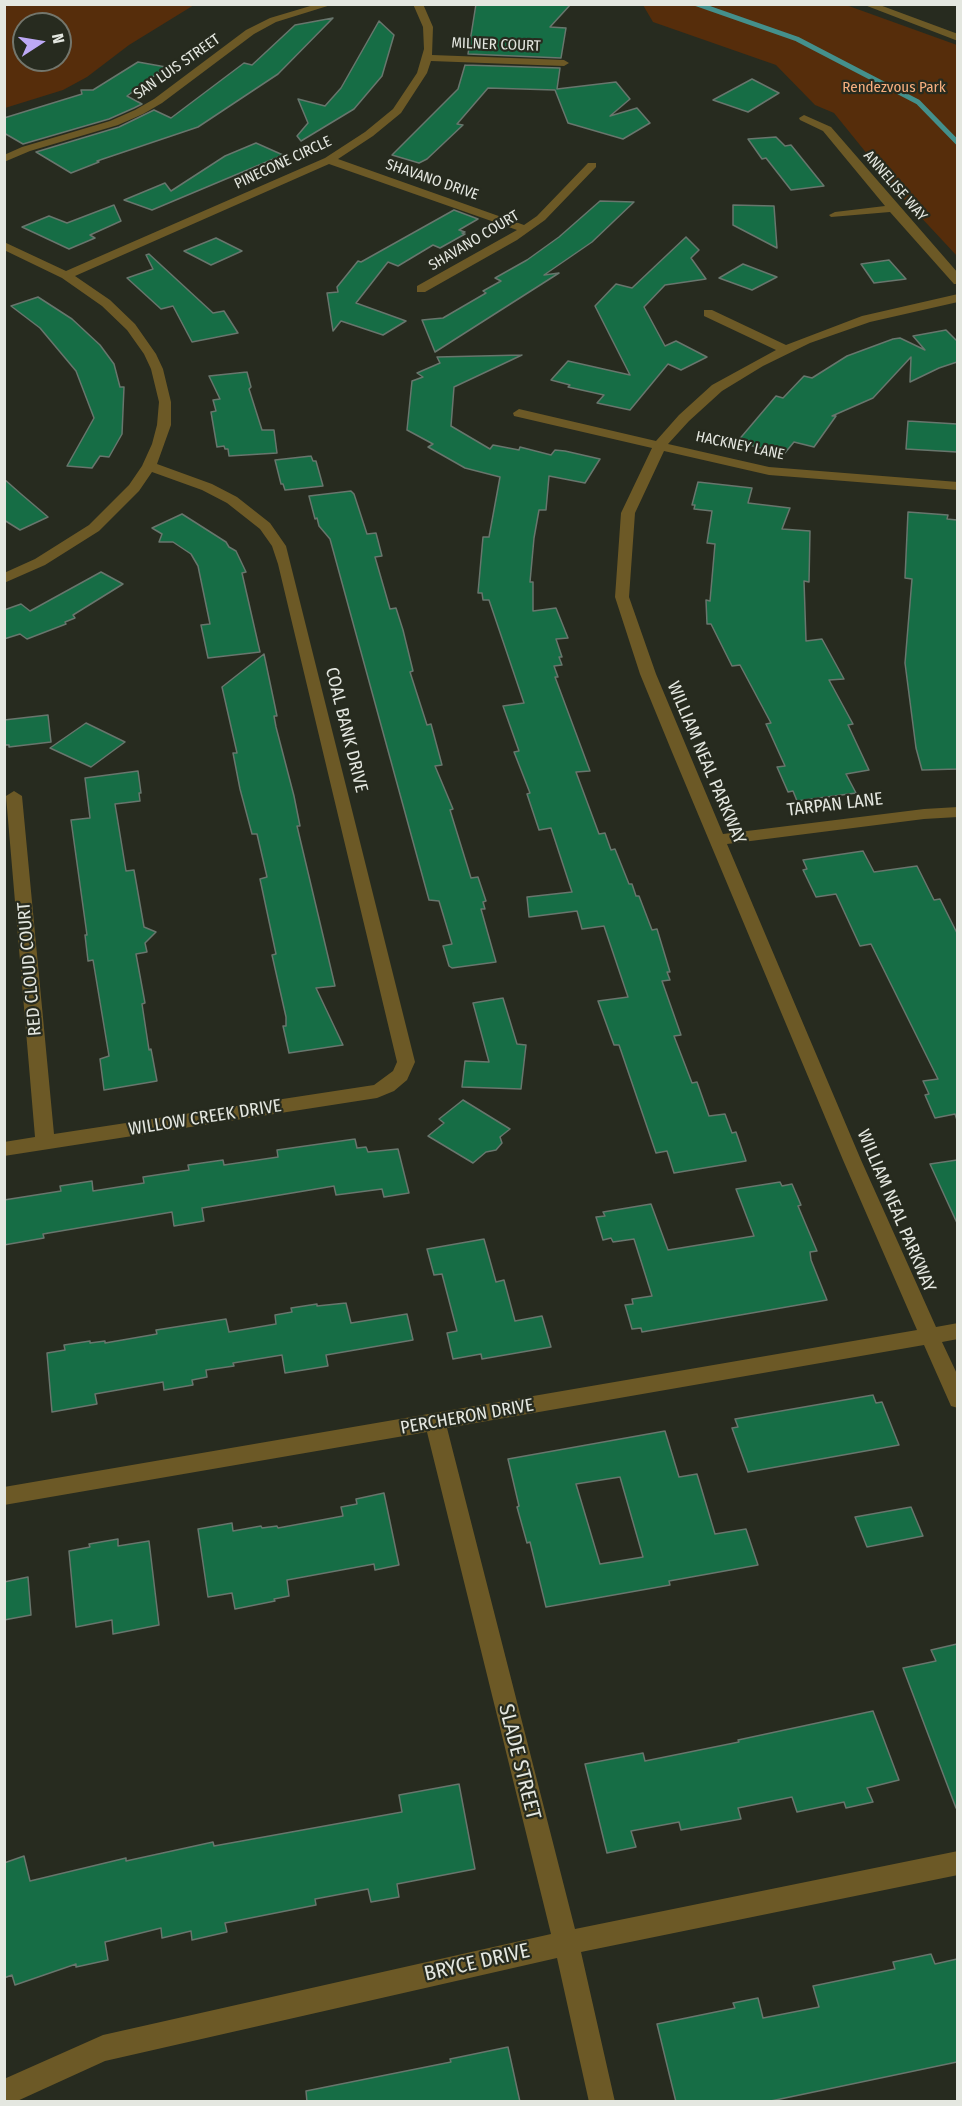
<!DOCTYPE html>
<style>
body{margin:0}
#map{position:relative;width:962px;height:2106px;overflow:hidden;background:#272b1f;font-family:"Fira Sans Condensed",sans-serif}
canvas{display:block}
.frame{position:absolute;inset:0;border:6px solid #e4e7e0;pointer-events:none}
.north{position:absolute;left:12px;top:12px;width:60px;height:60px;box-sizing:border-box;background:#272b1f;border:2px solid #73766c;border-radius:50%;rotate:78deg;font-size:16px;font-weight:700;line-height:24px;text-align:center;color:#e4e7e0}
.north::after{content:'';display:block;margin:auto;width:21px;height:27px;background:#bda9f5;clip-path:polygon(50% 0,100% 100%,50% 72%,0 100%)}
</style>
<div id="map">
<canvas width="962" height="2106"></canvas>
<div class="frame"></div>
<div class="north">N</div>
</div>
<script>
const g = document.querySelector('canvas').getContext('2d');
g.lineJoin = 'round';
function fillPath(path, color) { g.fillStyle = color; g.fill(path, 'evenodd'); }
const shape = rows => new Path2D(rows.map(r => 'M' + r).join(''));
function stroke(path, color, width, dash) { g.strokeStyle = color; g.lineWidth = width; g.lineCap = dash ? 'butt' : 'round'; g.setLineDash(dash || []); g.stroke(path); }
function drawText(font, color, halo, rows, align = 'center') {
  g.font = font + ' "Fira Sans Condensed",sans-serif'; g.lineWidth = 4.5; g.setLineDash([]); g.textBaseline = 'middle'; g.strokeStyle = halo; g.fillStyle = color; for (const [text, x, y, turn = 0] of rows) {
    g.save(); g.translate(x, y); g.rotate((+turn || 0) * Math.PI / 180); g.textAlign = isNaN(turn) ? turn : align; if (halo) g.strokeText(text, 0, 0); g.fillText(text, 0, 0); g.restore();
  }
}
const green = shape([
 [4,5,5,4,194,5,129,45,87,77,63,90,5,108],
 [24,24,60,24,60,60,24,60],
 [643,5,846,5,957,45,957,256,902,197,834,113,815,105,776,65,653,22]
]);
const stream = shape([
 [697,4,797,39,918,102,958,143]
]);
const building = shape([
 [476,4,571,4,550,27,566,28,561,58,468,54,476,4],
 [333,18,278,74,198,127,97,161,99,162,71,173,36,152,119,127,154,110,171,118,244,63,252,65,295,25,333,18],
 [379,21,394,35,382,76,354,109,301,141,297,136,308,123,298,99,325,106,341,88,379,21],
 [138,62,166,67,127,96,142,104,134,108,109,119,23,144,4,133,4,118,82,94,81,90,93,90,138,62],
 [465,65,560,68,557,89,616,82,630,99,610,116,637,108,650,123,623,139,568,123,555,90,488,88,457,124,463,125,427,159,419,163,392,155,458,89,465,65],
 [752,79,779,93,748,112,713,100,752,79],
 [776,137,785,146,791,145,824,186,791,190,766,158,762,159,748,139,776,137],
 [256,143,283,155,152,210,124,200,165,183,171,191,225,156,256,143],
 [600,201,634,202,592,242,544,275,559,273,435,352,422,320,443,318,486,293,483,291,501,281,495,278,527,260,559,237,600,201],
 [114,205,121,221,90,235,95,238,69,249,22,227,49,216,67,223,114,205],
 [733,205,774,206,777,248,733,225,733,205],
 [454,210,478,219,459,230,465,232,462,233,465,234,440,248,433,245,398,266,388,262,356,303,406,321,383,335,341,321,333,331,327,293,338,292,337,287,358,261,361,262,454,210],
 [686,237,699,250,691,258,706,279,665,285,644,307,665,346,676,341,707,357,681,370,668,364,630,410,597,403,604,395,568,387,570,385,551,380,568,361,630,375,595,306,616,284,632,288,686,237],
 [216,238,242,251,211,265,184,251,216,238],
 [149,254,213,313,224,311,238,333,192,342,173,306,161,309,127,278,153,269,146,255,149,254],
 [889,260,906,279,874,283,861,264,889,260],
 [743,264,777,277,752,290,719,278,743,264],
 [38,297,72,319,100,345,114,364,120,387,124,387,122,434,109,457,100,456,92,468,67,466,94,418,76,371,40,328,11,306,38,297],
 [946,330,957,341,957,362,939,368,910,382,911,357,873,398,832,416,836,416,814,447,794,442,784,454,737,442,776,396,783,398,804,376,812,378,847,356,893,339,900,338,925,350,913,336,946,330],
 [522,355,454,387,451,426,490,449,493,445,519,450,520,447,551,455,555,450,565,451,600,459,585,483,549,476,546,510,539,510,534,538,530,582,533,582,533,611,556,608,568,638,556,639,562,657,559,657,562,665,554,666,558,677,555,677,590,771,576,772,599,834,605,833,611,850,615,849,629,884,632,884,636,896,639,896,652,930,657,929,670,972,667,972,670,980,662,981,681,1035,674,1036,692,1083,697,1082,709,1116,725,1114,732,1133,736,1132,746,1161,674,1173,667,1151,656,1153,619,1045,614,1045,598,1001,628,997,604,926,582,929,577,911,529,917,527,897,572,892,551,828,539,830,527,794,530,793,514,752,519,751,503,706,524,703,489,600,483,600,482,593,478,593,483,537,489,537,500,477,465,468,428,447,433,444,407,430,412,381,423,377,417,373,440,363,437,357,522,355],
 [247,372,251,387,249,389,262,430,274,430,277,453,229,456,228,449,225,449,224,446,217,447,211,412,216,411,213,400,220,399,209,376,247,372],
 [908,421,957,424,957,452,906,449,908,421],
 [311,456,313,461,316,461,323,486,285,490,283,484,281,484,275,460,311,456],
 [4,479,21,494,48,517,20,530,4,520,4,479],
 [698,482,752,488,748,503,790,508,782,529,810,531,809,582,804,581,806,641,822,639,844,679,829,680,853,724,848,725,869,770,846,774,856,793,797,801,793,791,788,792,777,767,785,766,766,724,771,723,740,665,732,666,711,624,707,624,706,600,710,601,715,544,707,543,712,511,694,509,695,505,692,505,698,482],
 [351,491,354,494,367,534,376,533,382,556,375,557,390,609,396,608,403,630,413,671,410,672,427,725,431,724,442,765,435,766,453,809,450,810,471,878,478,877,486,901,483,902,485,909,481,909,496,962,452,968,449,966,443,946,452,944,439,901,429,900,330,539,319,526,317,518,315,519,309,496,351,491],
 [908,512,948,515,947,519,957,520,957,769,922,770,916,748,905,663,912,579,905,578,908,512],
 [182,514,226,542,229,547,236,551,246,572,242,573,260,652,208,658,201,625,210,624,198,566,191,554,173,542,159,542,162,534,152,528,182,514],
 [101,572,123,584,73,615,75,618,65,622,66,624,27,639,20,634,4,639,4,610,21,604,30,611,101,572],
 [264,654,277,716,274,716,276,727,294,796,300,826,297,826,335,986,316,988,343,1045,289,1053,283,1026,286,1026,286,1017,272,955,276,954,260,879,267,877,257,834,252,834,240,789,233,753,237,753,222,687,264,654],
 [48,715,51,742,9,747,9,745,4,745,4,720,48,715],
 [86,723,125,742,91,767,50,748,86,723],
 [138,771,141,793,139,793,140,801,115,804,126,871,134,870,144,927,156,932,145,943,147,952,136,954,145,1003,142,1004,149,1050,151,1049,157,1081,104,1090,100,1059,109,1056,93,960,88,961,85,935,87,935,71,820,90,818,85,778,138,771],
 [863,851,874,872,917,866,934,900,940,899,957,933,957,1120,955,1114,935,1118,925,1095,929,1094,923,1081,938,1079,871,944,860,946,836,894,816,897,803,870,807,869,803,860,863,851],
 [503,998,517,1044,526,1045,521,1089,462,1087,465,1061,489,1062,473,1003,503,998],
 [463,1100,510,1129,500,1137,502,1143,496,1150,486,1152,473,1163,428,1136,444,1123,439,1119,463,1100],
 [355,1139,357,1148,366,1147,368,1152,398,1149,409,1193,384,1197,382,1189,336,1195,334,1186,202,1208,204,1221,174,1226,172,1212,43,1234,44,1238,4,1245,4,1200,61,1191,60,1186,92,1181,93,1191,144,1183,143,1177,189,1170,188,1165,223,1160,224,1165,278,1157,277,1150,355,1139],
 [957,1160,957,1223,930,1164,957,1160],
 [780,1182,782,1186,792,1184,801,1205,798,1206,817,1251,810,1252,811,1260,827,1300,642,1332,641,1328,632,1329,625,1305,633,1304,632,1299,652,1296,634,1239,613,1242,611,1238,603,1240,596,1217,605,1216,603,1212,651,1204,668,1250,754,1236,736,1189,780,1182],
 [484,1239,496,1282,504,1280,515,1321,542,1316,551,1347,482,1359,481,1354,453,1359,447,1333,457,1331,442,1274,434,1275,427,1249,484,1239],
 [346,1303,351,1323,407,1314,413,1340,326,1355,328,1366,285,1373,282,1355,233,1363,234,1366,206,1370,207,1377,192,1380,193,1385,164,1390,163,1382,95,1394,97,1404,52,1412,47,1353,65,1350,64,1345,90,1341,90,1343,105,1341,105,1343,157,1334,156,1330,226,1319,229,1332,276,1324,275,1315,292,1312,291,1308,317,1304,317,1306,346,1303],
 [873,1395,876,1403,882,1402,899,1445,748,1472,732,1428,738,1427,735,1419,873,1395],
 [665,1431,679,1477,697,1474,715,1534,746,1529,758,1565,669,1581,670,1585,546,1607,530,1542,527,1543,517,1507,519,1506,508,1459,665,1431],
 [620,1477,643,1557,600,1564,576,1484,620,1477],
 [384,1493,399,1565,375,1570,374,1564,287,1580,289,1596,274,1599,275,1601,235,1609,232,1593,208,1597,198,1529,232,1523,233,1531,261,1526,262,1528,277,1526,278,1528,343,1516,341,1507,357,1504,356,1499,384,1493],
 [911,1507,923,1536,867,1547,855,1517,911,1507],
 [118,1539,118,1546,149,1541,159,1625,113,1634,112,1620,76,1627,69,1551,90,1547,89,1544,118,1539],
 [28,1577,31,1615,4,1620,4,1582,28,1577],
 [957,1644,957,1807,956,1808,903,1668,936,1661,931,1650,957,1644],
 [873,1711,899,1780,867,1788,873,1802,846,1808,844,1802,797,1812,792,1797,738,1808,741,1819,681,1830,679,1822,631,1831,636,1847,607,1853,585,1764,643,1753,645,1761,739,1742,738,1740,873,1711],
 [459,1784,475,1869,397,1884,399,1897,371,1902,368,1889,315,1899,316,1905,225,1923,227,1932,192,1940,191,1931,162,1938,161,1928,105,1942,108,1960,76,1967,76,1964,15,1985,12,1975,4,1978,4,1863,24,1856,30,1881,126,1858,126,1861,213,1842,214,1846,402,1812,399,1795,459,1784],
 [931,1954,935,1964,957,1959,957,2062,766,2102,676,2102,657,2024,735,2008,733,2003,758,1998,763,2018,819,2007,813,1986,895,1969,893,1962,931,1954],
 [508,2047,520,2102,307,2102,306,2091,451,2062,450,2059,508,2047]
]);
const minor = shape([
 [317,4,334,4,276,22,254,34,162,103,143,114,118,125,30,151,4,162,4,155,22,147,110,121,135,110,154,99,246,30,270,18,317,4],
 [413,4,423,4,433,27,432,55,564,60,569,63,564,66,431,61,427,73,401,113,373,136,338,159,524,225,537,216,588,163,596,163,596,167,545,220,517,240,425,292,417,292,417,286,517,230,329,164,75,276,110,300,135,324,156,354,163,369,171,402,171,425,157,464,212,484,237,497,270,523,286,546,415,1062,407,1080,394,1091,377,1098,4,1156,4,1142,35,1137,6,796,14,791,22,796,54,1134,374,1085,393,1071,397,1062,278,564,272,546,260,529,227,503,202,490,152,472,139,491,99,531,45,565,4,583,4,573,35,559,89,525,129,485,142,466,152,444,157,425,159,402,151,369,144,354,127,330,102,306,62,278,4,250,4,242,66,271,325,158,365,132,393,109,417,73,424,49,423,27,413,4],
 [862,4,877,4,958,34,958,41,862,4],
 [804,115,831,127,958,273,958,284,954,284,890,212,831,217,829,215,835,212,885,206,823,131,800,120,799,118,804,115],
 [958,294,958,302,870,322,810,343,763,366,722,391,689,421,668,444,769,467,958,482,958,490,769,475,664,451,635,513,629,597,656,674,723,834,924,809,958,807,958,817,924,819,727,844,861,1160,936,1327,958,1323,958,1339,942,1342,958,1376,958,1408,951,1406,924,1345,447,1428,575,1929,958,1851,958,1875,581,1952,615,2102,589,2102,557,1958,105,2061,15,2102,4,2102,4,2079,103,2035,551,1934,427,1432,4,1505,4,1487,917,1330,843,1160,672,752,640,674,615,597,621,513,652,448,514,416,513,413,519,409,656,441,679,415,712,385,776,350,704,316,704,310,712,310,786,345,862,316,958,294]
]);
const farStreetnames = [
 ["MILNER COURT",496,45,2],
 ["SAN LUIS STREET",177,67,-35],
 ["PINECONE CIRCLE",283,163,-25],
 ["SHAVANO DRIVE",432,180,19],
 ["ANNELISE WAY",895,186,49],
 ["SHAVANO COURT",474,241,-31],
 ["HACKNEY LANE",740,446,12]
];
const farParknames = [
 ["Rendezvous Park",894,88]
];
const streetNames = [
 ["COAL BANK DRIVE",346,730,76],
 ["WILLIAM NEAL PARKWAY",706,763,67],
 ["TARPAN LANE",835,805,-7],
 ["RED CLOUD COURT",30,969,-95],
 ["WILLOW CREEK DRIVE",205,1118,-9],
 ["WILLIAM NEAL PARKWAY",896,1211,67],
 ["PERCHERON DRIVE",467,1417,-10]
];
const nearStreetnames = [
 ["SLADE STREET",519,1762,76],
 ["BRYCE DRIVE",477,1963,-13]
];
fillPath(green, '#562d0b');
stroke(stream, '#44908c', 5);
fillPath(building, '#166d45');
stroke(building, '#68766d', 1.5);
fillPath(minor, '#6c5926');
drawText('15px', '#e4e7e0', '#272b1f', farStreetnames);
drawText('15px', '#f7af7f', '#272b1f', farParknames);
drawText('18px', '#e4e7e0', '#272b1f', streetNames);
drawText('21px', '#e4e7e0', '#272b1f', nearStreetnames);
</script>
